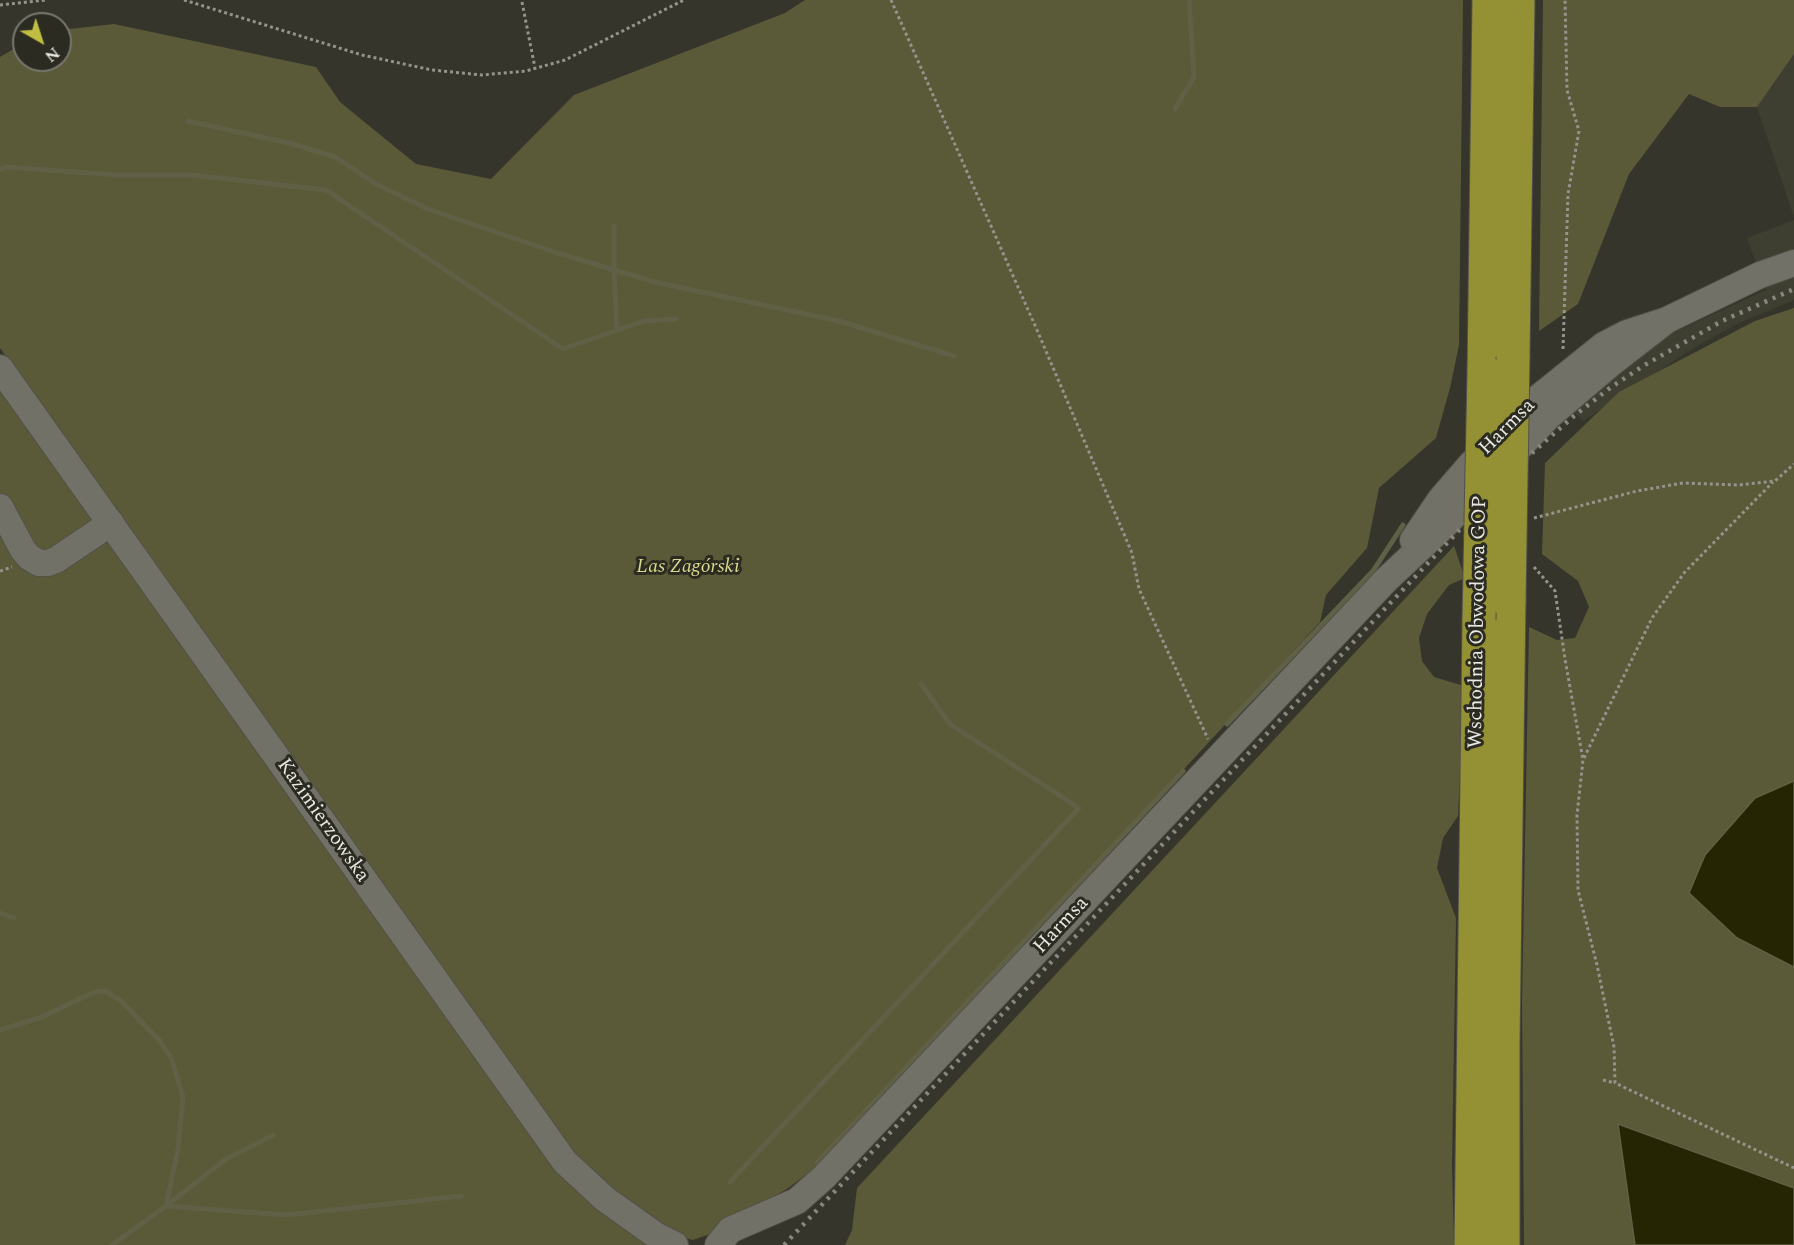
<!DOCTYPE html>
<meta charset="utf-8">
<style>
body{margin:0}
#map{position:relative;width:1794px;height:1245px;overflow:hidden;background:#35352c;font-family:Spectral,serif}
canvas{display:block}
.north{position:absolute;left:12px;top:12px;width:60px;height:60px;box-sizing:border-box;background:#2b2b22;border:2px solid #77776f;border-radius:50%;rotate:141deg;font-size:16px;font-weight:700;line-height:24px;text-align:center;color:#e9e9e3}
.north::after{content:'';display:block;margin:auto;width:21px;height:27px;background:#c0be40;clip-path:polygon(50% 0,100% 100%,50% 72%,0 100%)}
</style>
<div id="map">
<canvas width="1794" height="1245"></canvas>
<div class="north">N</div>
</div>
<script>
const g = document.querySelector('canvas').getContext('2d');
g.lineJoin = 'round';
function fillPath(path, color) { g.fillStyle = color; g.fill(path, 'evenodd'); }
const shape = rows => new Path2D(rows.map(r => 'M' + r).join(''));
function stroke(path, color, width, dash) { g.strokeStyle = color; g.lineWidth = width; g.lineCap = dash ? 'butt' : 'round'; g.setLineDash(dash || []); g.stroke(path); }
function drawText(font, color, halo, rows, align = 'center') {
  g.font = font + ' Spectral,serif'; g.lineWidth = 6; g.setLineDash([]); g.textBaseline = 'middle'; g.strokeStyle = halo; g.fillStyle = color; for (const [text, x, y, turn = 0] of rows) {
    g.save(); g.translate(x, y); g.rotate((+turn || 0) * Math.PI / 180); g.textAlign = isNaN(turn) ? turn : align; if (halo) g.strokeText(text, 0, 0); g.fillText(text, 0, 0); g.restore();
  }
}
const built = shape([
 [1794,54,1794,217,1757,107],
 [1794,220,1794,300,1737,324,1692,349,1583,421,1570,408,1666,336,1766,290,1747,238]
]);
const green = shape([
 [805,0,1463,0,1459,345,1450,388,1436,438,1379,488,1367,548,1326,595,1320,622,815,1168,787,1189,753,1208,728,1217,710,1234,693,1240,675,1235,627,1205,572,1153,0,348,0,57,24,43,24,60,60,60,60,30,114,24,316,67,340,102,416,164,491,179,574,95,785,13],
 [1543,0,1794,0,1794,54,1757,107,1720,107,1689,94,1629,174,1578,304,1539,331],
 [1794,308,1794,781,1755,799,1705,855,1738,938,1794,967,1794,1188,1619,1125,1635,1245,1524,1245,1522,1003,1529,627,1557,640,1575,638,1589,607,1578,581,1542,554,1545,463,1619,392,1755,321],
 [0,386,495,1083,657,1245,0,1245],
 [1454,546,1465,578,1449,585,1427,614,1419,638,1422,661,1434,677,1464,686,1458,816,1443,838,1437,868,1456,918,1452,1165,1454,1245,845,1245,852,1230,857,1188]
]);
const water = shape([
 [1794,781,1794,967,1737,938,1689,893,1705,855,1755,798,1794,781],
 [1618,1124,1794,1188,1794,1245,1635,1245,1618,1124]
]);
const stream = shape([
 [1175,109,1194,77,1189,0],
 [188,121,293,144,335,157,376,184,428,209,554,252,655,282,839,321,954,356],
 [0,169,7,167,116,175,193,175,326,190,563,349,644,321,676,319],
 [614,226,614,270,617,330],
 [1227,724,1373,571,1403,525],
 [0,913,14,918],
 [0,1030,42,1017,94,992,105,991,120,1000,160,1041,172,1060,183,1097,178,1149,166,1206],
 [817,1163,1183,771],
 [730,1182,1079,808,950,724,921,684],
 [166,1206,286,1215,461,1196],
 [112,1245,166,1206,226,1159,273,1135]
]);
const path = shape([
 [184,0,362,55,432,70,482,75,526,71,565,60,684,0],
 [891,0,1037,330,1132,553,1139,589,1208,739],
 [522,2,535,68],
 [0,5,46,0],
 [1563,349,1568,194,1579,131,1567,90,1565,0],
 [1534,518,1637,491,1683,483,1739,485,1775,481,1794,464],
 [1534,567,1555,591,1565,659,1583,760,1577,815,1578,890,1597,965,1614,1047,1615,1083,1794,1168],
 [0,571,12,567],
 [1584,758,1652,618,1684,573,1773,482],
 [1603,1080,1615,1083]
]);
const minor = shape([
 [0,368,565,1162,605,1199,657,1236,675,1245],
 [0,507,23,550,29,557,39,563,48,563,56,560,111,523],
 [1413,540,1440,500,1472,463,1528,406,1604,345,1627,333,1667,320,1760,275,1794,263],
 [718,1245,730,1230,797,1201,824,1177,1386,580,1448,522,1549,416,1609,365,1667,320]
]);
const highway = shape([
 [1513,357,1518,0],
 [1484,371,1489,0],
 [1471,1245,1479,620],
 [1503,1245,1503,1043,1509,602]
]);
const rail = shape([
 [784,1245,1532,453,1574,416,1610,388,1643,366,1722,321,1794,289]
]);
const highwayBridge = shape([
 [1509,602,1513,357],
 [1479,620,1484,371]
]);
const streetNames = [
 ["Harmsa",1508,428,-45],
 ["Wschodnia Obwodowa GOP",1479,622,-89],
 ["Kazimierzowska",322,821,55],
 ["Harmsa",1062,926,-47]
];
const parkNames = [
 ["Las Zagórski",688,568]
];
fillPath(built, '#3f3f31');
fillPath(green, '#5a5a38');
fillPath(water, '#262503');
stroke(water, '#606046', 1.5);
stroke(stream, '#606046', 5);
stroke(minor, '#51514a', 28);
stroke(highway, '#51514a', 35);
stroke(path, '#94948d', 3, [3, 3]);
stroke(minor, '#717167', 26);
stroke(highway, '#939134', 33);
stroke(rail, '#888880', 4.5, [3, 6]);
stroke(highwayBridge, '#51514a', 35, []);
stroke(highwayBridge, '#939134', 33);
drawText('20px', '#e9e9e3', '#2b2b22', streetNames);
drawText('italic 20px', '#d7d78d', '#2b2b22', parkNames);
</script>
